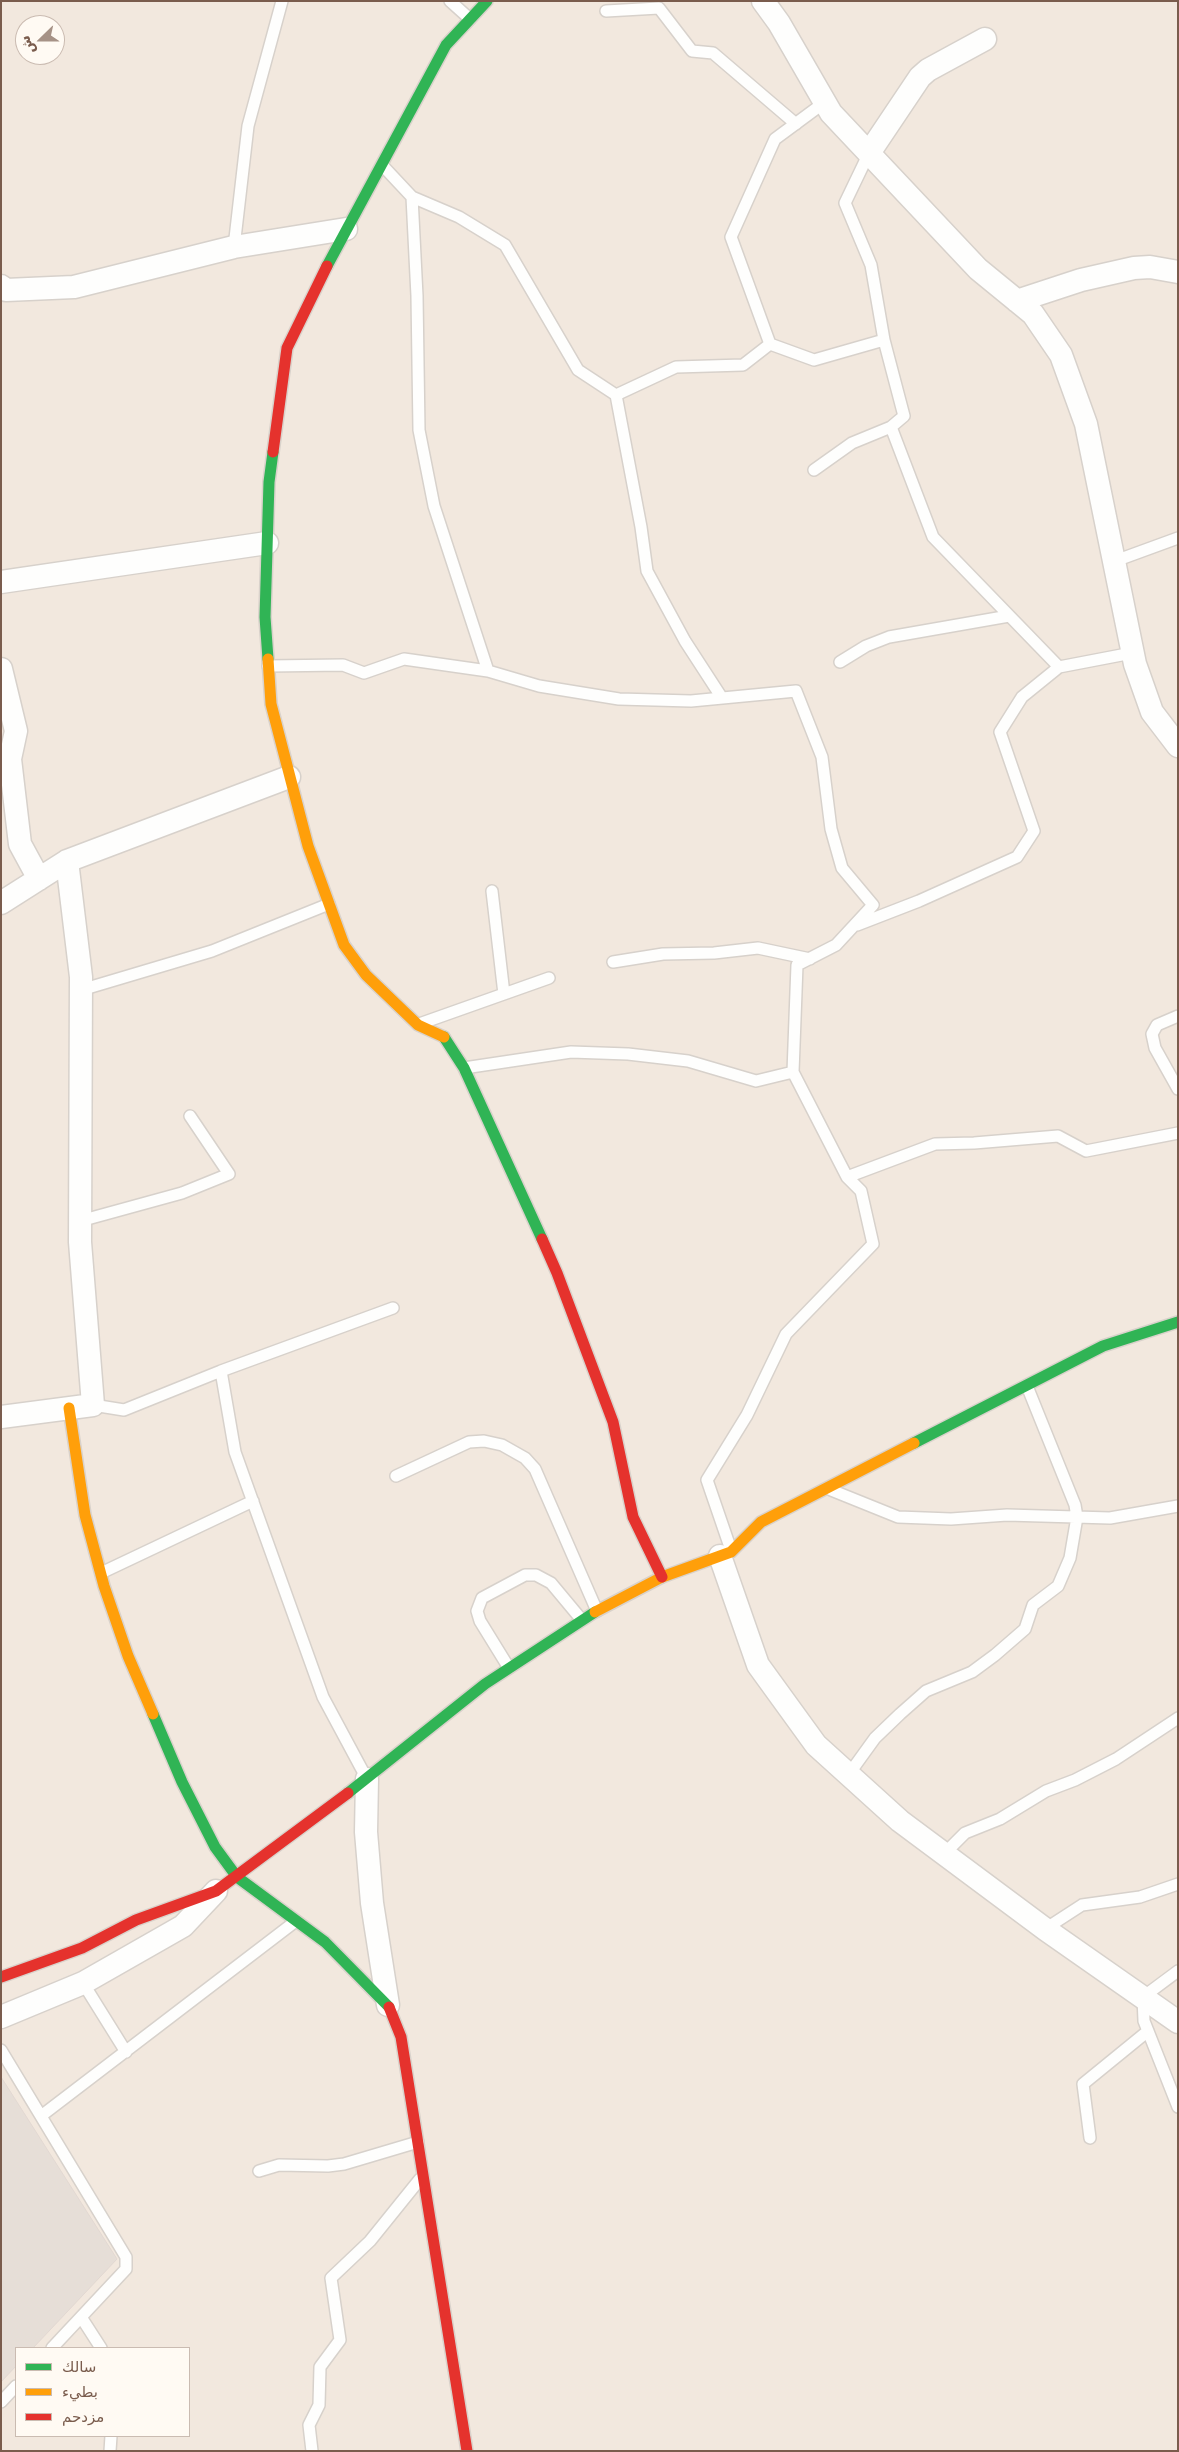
<!DOCTYPE html>
<meta charset="utf-8">
<style>
body{margin:0}
#map{position:relative;width:1179px;height:2452px;overflow:hidden;background:#f9f5f0;font-family:"DejaVu Sans","Noto Sans Arabic",sans-serif}
canvas{display:block}
.frame{position:absolute;inset:0;border:2px solid #7a5c4d;pointer-events:none}
.legend{position:absolute;left:15px;top:2347px;width:175px;height:90px;box-sizing:border-box;background:#fffaf3;border:1px solid #cabbb1;margin:0;padding:6px 9px;list-style:none;font-size:15px;color:#7a5c4d}
.legend li{display:flex;align-items:center;gap:10px;height:25px}
.legend b{width:25px;border:1px solid #cabbb1}
.north{position:absolute;left:15px;top:15px;width:50px;height:50px;box-sizing:border-box;background:#fffaf3;border:1px solid #cabbb1;border-radius:50%;rotate:248deg;font-size:14px;font-weight:700;line-height:20px;text-align:center;color:#7a5c4d}
.north::after{content:'';display:block;margin:auto;width:18px;height:22px;background:#a69286;clip-path:polygon(50% 0,100% 100%,50% 72%,0 100%)}
</style>
<div id="map">
<canvas width="1179" height="2452"></canvas>
<div class="frame"></div>
<ul class="legend">
<li><b style="height:6px;background:#30b455"></b>سالك</li>
<li><b style="height:6px;background:#ff9f0a"></b>بطيء</li>
<li><b style="height:6px;background:#e5322d"></b>مزدحم</li>
</ul>
<div class="north">ش</div>
</div>
<script>
const g = document.querySelector('canvas').getContext('2d');
g.lineJoin = 'round';
function fillPath(path, color) { g.fillStyle = color; g.fill(path, 'evenodd'); }
const shape = rows => new Path2D(rows.map(r => 'M' + r).join(''));
function stroke(path, color, width, dash) { g.strokeStyle = color; g.lineWidth = width; g.lineCap = dash ? 'butt' : 'round'; g.setLineDash(dash || []); g.stroke(path); }
const residential = shape([
 [1,1,1178,1,1178,2451,1,2451],
 [25,25,55,25,55,55,25,55],
 [16,2348,189,2348,189,2436,16,2436]
]);
const building = shape([
 [1,2077,117,2259,33,2348,16,2348,16,2366,1,2382,1,2077]
]);
const lane = shape([
 [450,1,470,19],
 [606,11,659,8,692,51,713,53,796,124],
 [825,102,775,139,731,237,770,344,814,360,884,340],
 [869,153,845,203,871,265,884,340,904,416,891,427,933,537,1059,667,1132,653],
 [382,165,412,197,417,296,419,430,434,506,488,671],
 [412,197,459,217,505,245,578,370,616,395,641,527,647,571,685,641,722,698],
 [234,247,248,126,282,1],
 [616,395,676,367,743,365,770,344],
 [814,470,852,443,891,427],
 [1115,561,1178,538],
 [840,662,866,646,889,637,1009,616],
 [268,666,343,665,364,673,404,659,488,671,539,686,619,699,691,701,796,691,822,757,831,829,842,868,873,905,836,945,797,965,793,1072,756,1081,688,1061,628,1054,571,1052,464,1068],
 [492,891,504,994],
 [857,925,919,901,1017,857,1034,831,1000,732,1022,697,1059,667],
 [613,962,663,954,714,953,758,948,810,959],
 [81,990,212,951,329,904],
 [1178,1016,1157,1025,1152,1034,1155,1048,1178,1089],
 [422,1023,549,978],
 [847,1177,935,1144,974,1143,1058,1136,1086,1151,1178,1133],
 [80,1221,182,1193,229,1174,190,1116],
 [221,1371,393,1308],
 [93,1405,124,1410,221,1371,235,1452,323,1697,367,1779],
 [396,1476,469,1442,484,1441,502,1445,525,1458,535,1469,597,1611],
 [831,1490,898,1517,951,1519,1007,1515,1110,1518,1178,1506],
 [731,1550,707,1480,747,1415,786,1334,873,1244,861,1191,847,1177,793,1072],
 [101,1573,253,1501],
 [509,1668,480,1621,477,1611,482,1598,525,1575,536,1575,551,1583,581,1619],
 [849,1774,875,1738,900,1714,926,1691,972,1672,995,1655,1025,1629,1033,1605,1058,1586,1070,1558,1077,1517,1075,1505,1027,1386],
 [944,1854,965,1833,1000,1819,1046,1791,1075,1780,1116,1759,1178,1718],
 [1045,1929,1082,1905,1140,1897,1178,1884],
 [1178,1971,1143,1997,1144,2021,1178,2107],
 [83,1983,126,2052],
 [1,2050,126,2257,126,2269,52,2348],
 [41,2116,296,1921],
 [1090,2138,1083,2084,1148,2031],
 [259,2171,279,2165,328,2166,344,2164,418,2142],
 [81,2317,101,2348],
 [1,2402,16,2386],
 [110,2451,111,2436],
 [312,2451,309,2425,319,2405,320,2367,340,2340,331,2278,370,2241,420,2179]
]);
const street = shape([
 [763,1,779,23,831,113,978,269,1033,314,1061,355,1086,424,1135,664,1152,712,1178,746],
 [869,153,920,77,928,70,985,39],
 [1,286,6,290,74,287,234,247,346,229],
 [1017,301,1081,280,1134,268,1150,267,1178,272],
 [1,582,267,543],
 [1,669,16,731,10,759,20,844,39,879],
 [1,903,67,861,289,777],
 [1,1417,93,1405,80,1242,81,977,67,861],
 [720,1556,758,1665,816,1745,900,1821,1045,1929,1178,2022],
 [367,1779,366,1832,372,1903,388,2005],
 [1,2017,83,1983,183,1926,216,1891]
]);
const fast = shape([
 [327,266,446,45,487,1],
 [268,659,265,617,269,482,273,452],
 [444,1037,464,1068,542,1239],
 [914,1443,1103,1346,1178,1322],
 [153,1714,182,1782,215,1847,237,1877,325,1942,389,2007],
 [348,1793,485,1684,595,1612]
]);
const slow = shape([
 [268,659,271,704,308,846,344,945,366,975,418,1025,444,1037],
 [69,1408,85,1515,104,1586,128,1656,153,1714],
 [595,1612,662,1577,731,1552,761,1522,914,1443]
]);
const jam = shape([
 [273,452,287,348,327,266],
 [542,1239,557,1273,613,1422,633,1517,662,1577],
 [1,1977,82,1948,136,1920,216,1891,348,1793],
 [389,2007,401,2037,467,2451]
]);
fillPath(residential, '#f2e8de');
fillPath(building, '#e6ded7');
stroke(building, '#e2d8d2', 1);
stroke(lane, '#d7d1cb', 14);
stroke(street, '#d7d1cb', 25);
stroke(fast, '#d9d2cb', 14);
stroke(slow, '#d9d2cb', 14);
stroke(jam, '#d9d2cb', 14);
stroke(lane, '#fefefd', 11);
stroke(street, '#fefefd', 22);
stroke(fast, '#30b455', 11);
stroke(slow, '#ff9f0a', 11);
stroke(jam, '#e5322d', 11);
</script>
